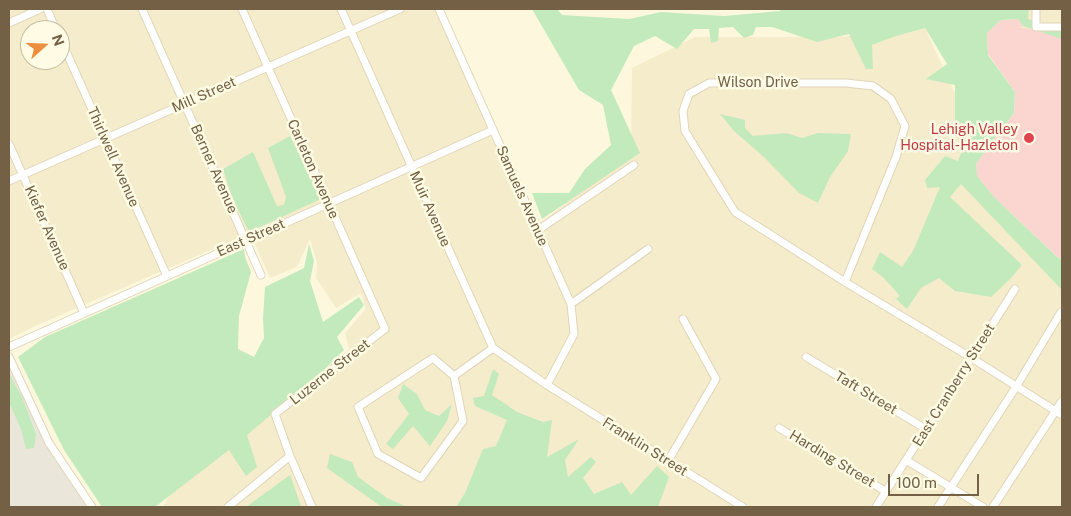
<!DOCTYPE html>
<style>
body{margin:0}
#map{position:relative;width:1071px;height:516px;overflow:hidden;background:#fdf8dd;font-family:"Public Sans",sans-serif}
canvas{display:block}
.frame{position:absolute;inset:0;border:10px solid #736045;pointer-events:none}
.north{position:absolute;left:20px;top:20px;width:50px;height:50px;box-sizing:border-box;background:#fffbe4;border:1px solid #c7bda4;border-radius:50%;rotate:70deg;font-size:14px;font-weight:700;line-height:20px;text-align:center;color:#736045}
.north::after{content:'';display:block;margin:auto;width:18px;height:22px;background:#ed8f3c;clip-path:polygon(50% 0,100% 100%,50% 72%,0 100%)}
.scale{position:absolute;left:888px;top:474px;width:91px;height:22px;box-sizing:border-box;border:2px solid #736045;border-top:0;padding-left:6px;font-size:15px;line-height:18px;white-space:nowrap;color:#736045;-webkit-text-stroke:4px #fffbe4;paint-order:stroke}
</style>
<div id="map">
<canvas width="1071" height="516"></canvas>
<div class="frame"></div>
<div class="north">N</div>
<div class="scale">100 m</div>
</div>
<script>
const g = document.querySelector('canvas').getContext('2d');
g.lineJoin = 'round';
function fillPath(path, color) { g.fillStyle = color; g.fill(path, 'evenodd'); }
const shape = rows => new Path2D(rows.map(r => 'M' + r).join(''));
function stroke(path, color, width, dash) { g.strokeStyle = color; g.lineWidth = width; g.lineCap = dash ? 'butt' : 'round'; g.setLineDash(dash || []); g.stroke(path); }
function drawText(font, color, halo, rows, align = 'center') {
  g.font = font + ' "Public Sans",sans-serif'; g.lineWidth = 5; g.setLineDash([]); g.textBaseline = 'middle'; g.strokeStyle = halo; g.fillStyle = color; for (const [text, x, y, turn = 0] of rows) {
    g.save(); g.translate(x, y); g.rotate((+turn || 0) * Math.PI / 180); g.textAlign = isNaN(turn) ? turn : align; if (halo) g.strokeText(text, 0, 0); g.fillText(text, 0, 0); g.restore();
  }
}
const residential = shape([
 [9,9,442,9,540,223,631,153,632,68,695,37,837,37,925,28,1029,254,1062,283,1062,507,163,507,168,497,349,349,345,333,366,309,361,293,336,308,316,278,317,263,310,239,297,267,270,278,254,242,236,239,33,327,9,339],
 [30,30,60,30,60,60,30,60],
 [1020,9,1062,9,1062,31,1018,28]
]);
const industrial = shape([
 [9,367,55,457,88,507,9,507]
]);
const medical = shape([
 [1018,19,1023,26,1019,28,1062,30,1062,260,1056,256,994,197,977,176,976,164,1014,113,1015,92,988,54,987,33,1001,20]
]);
const green = shape([
 [532,9,557,9,562,15,629,19,661,12,724,16,780,11,781,9,1029,9,1028,19,1062,30,1062,39,1023,26,1018,19,1001,20,987,33,988,55,1015,92,1014,113,976,164,977,176,994,197,1056,256,1062,260,1062,290,961,184,950,197,1022,265,1011,278,991,297,955,291,939,278,921,288,907,309,896,299,900,296,884,278,872,269,880,252,902,267,913,251,940,187,927,188,925,180,945,156,958,161,964,146,955,131,955,85,926,79,947,64,925,28,896,36,872,45,873,69,866,69,849,34,817,42,772,27,756,27,753,35,744,38,733,27,719,28,718,41,711,43,709,29,694,29,677,49,655,36,634,46,611,90,640,153,542,219,532,193,569,193,585,169,611,145,603,105,579,90],
 [720,114,745,120,745,128,753,136,786,133,802,138,818,133,851,134,848,151,830,177,818,203,799,193,764,157,734,131],
 [290,136,321,199,249,232,232,197,223,169,253,152,277,206,284,205,286,197,268,148],
 [309,244,314,261,310,281,323,322,359,297,364,305,337,337,344,350,325,369,247,435,257,467,246,476,229,450,155,507,102,507,64,450,18,357,45,337,244,249,245,257,251,272,239,316,238,349,254,357,264,338,263,319,265,287,304,268],
 [493,369,499,374,492,395,517,412,543,422,552,420,547,457,579,439,565,460,568,477,591,457,596,462,583,478,594,494,622,482,631,495,657,466,669,477,658,507,456,507,465,493,483,449,496,446,507,420,475,406,473,398,484,396],
 [9,374,22,397,36,434,34,448,26,449,21,429,9,402],
 [403,384,417,394,425,410,439,416,452,404,447,421,430,446,413,426,393,449,386,444,409,414,398,398],
 [330,454,352,462,358,477,387,498,407,507,382,507,327,468],
 [290,475,301,506,296,507,246,507]
]);
const minor = shape([
 [47,9,56,30],
 [142,9,261,275],
 [242,9,385,329,275,414,290,456,312,507],
 [341,9,493,348,547,385,743,507],
 [439,9,571,304,574,334,547,385],
 [1036,9,1036,27,1062,27],
 [9,23,40,9],
 [60,38,167,276],
 [9,144,84,313],
 [9,181,400,9],
 [538,230,634,165],
 [845,282,896,157,905,126,891,99,873,86,846,83,709,83,689,94,683,111,685,131,735,212,845,282,970,357,1062,415],
 [571,304,648,249],
 [9,347,493,130],
 [9,357,49,443,92,507],
 [806,357,926,429],
 [433,358,454,376,463,421,421,478,378,454,358,407,433,358],
 [454,376,493,348],
 [779,428,885,491],
 [906,460,983,507],
 [668,461,716,379,683,319],
 [228,507,290,456],
 [876,507,1015,289],
 [938,507,1016,387,1061,312],
 [993,507,1062,401]
]);
const markers = [
 [1029,138,6,"#e0444e"]
];
const streetNames = [
 ["Wilson Drive",758,83],
 ["Mill Street",204,95,-24],
 ["Thirlwell Avenue",113,157,66],
 ["Berner Avenue",214,169,66],
 ["Carleton Avenue",313,169,66],
 ["Samuels Avenue",522,196,66],
 ["Muir Avenue",430,209,66],
 ["Kiefer Avenue",47,228,66],
 ["East Street",251,238,-24],
 ["Luzerne Street",330,372,-38],
 ["East Cranberry Street",954,385,-58],
 ["Taft Street",866,393,31],
 ["Franklin Street",645,447,32],
 ["Harding Street",832,459,31]
];
const healthNames = [
 ["Lehigh Valley",1018,130],
 ["Hospital-Hazleton",1018,146]
];
fillPath(residential, '#f5eccb');
fillPath(industrial, '#eae6da');
fillPath(medical, '#fbd5d0');
fillPath(green, '#c3eabc');
stroke(minor, '#e1d5b9', 9);
stroke(minor, '#fff', 7);
for (const [x, y, r, color] of markers) { const dot = new Path2D(); dot.arc(x, y, r, 0, 2 * Math.PI); g.fillStyle = color; g.fill(dot); stroke(dot, '#fffbe4', 2); }
drawText('14px', '#736045', '#fffbe4', streetNames);
drawText('14px', '#be3a42', '#fffbe4', healthNames, 'right');
</script>
